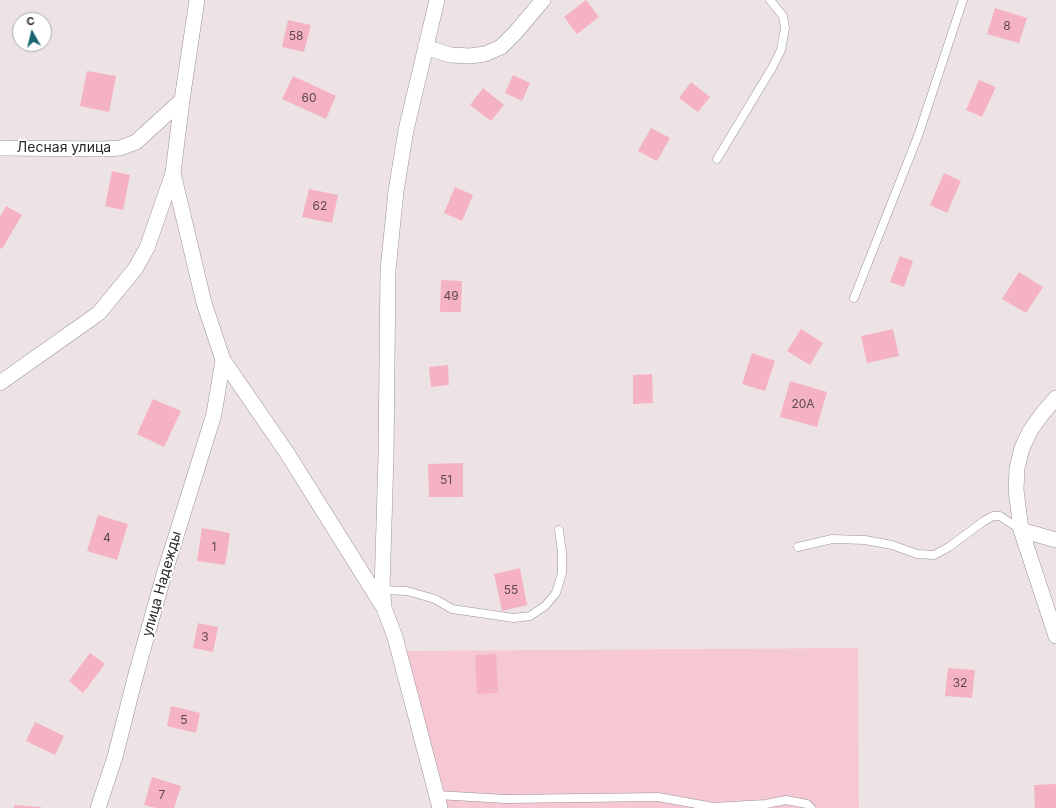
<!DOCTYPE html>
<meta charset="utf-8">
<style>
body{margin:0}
#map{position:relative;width:1056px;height:808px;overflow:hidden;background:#ede3e5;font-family:Inter,sans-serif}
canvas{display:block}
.north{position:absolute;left:12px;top:12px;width:40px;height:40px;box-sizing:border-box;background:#fff;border:1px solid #aaa8a9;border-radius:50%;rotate:352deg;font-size:11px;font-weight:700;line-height:16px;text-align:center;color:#2a2627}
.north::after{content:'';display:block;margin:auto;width:14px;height:18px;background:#1b6571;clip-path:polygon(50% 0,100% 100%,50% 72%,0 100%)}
</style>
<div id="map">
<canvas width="1056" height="808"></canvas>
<div class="north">С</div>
</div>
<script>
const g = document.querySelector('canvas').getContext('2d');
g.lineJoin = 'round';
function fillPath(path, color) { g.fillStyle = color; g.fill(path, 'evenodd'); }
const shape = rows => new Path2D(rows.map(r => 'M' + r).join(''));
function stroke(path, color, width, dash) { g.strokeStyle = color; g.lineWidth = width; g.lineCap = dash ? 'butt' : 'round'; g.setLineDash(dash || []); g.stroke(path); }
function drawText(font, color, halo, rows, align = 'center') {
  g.font = font + ' Inter,sans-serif'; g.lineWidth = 3.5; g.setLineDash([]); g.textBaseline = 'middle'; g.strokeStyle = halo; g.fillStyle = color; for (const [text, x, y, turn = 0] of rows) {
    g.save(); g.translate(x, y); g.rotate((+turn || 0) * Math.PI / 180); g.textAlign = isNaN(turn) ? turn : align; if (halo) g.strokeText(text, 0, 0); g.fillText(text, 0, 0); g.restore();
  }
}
const green = shape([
 [858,648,859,808,444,808,403,651]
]);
const building = shape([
 [586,0,599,17,577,34,564,17],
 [995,8,1027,18,1019,43,987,34],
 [288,20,311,25,304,52,282,47],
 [87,71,116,76,109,112,80,106],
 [513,75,530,83,522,101,505,93],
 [293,76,336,96,326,119,282,99],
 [979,80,996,87,982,117,966,110],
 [691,82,710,97,698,112,679,98],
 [483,88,504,105,491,121,470,105],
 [651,128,670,138,657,161,638,151],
 [112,171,130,175,123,210,105,206],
 [944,173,961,181,947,213,930,205],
 [455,187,473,195,462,221,444,213],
 [309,189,338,195,332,223,302,217],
 [6,206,22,215,2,249,0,248,0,217],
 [900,256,913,261,904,287,890,282],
 [1019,272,1043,287,1026,313,1002,299],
 [441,280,462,281,461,312,440,312],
 [801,329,823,343,810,365,787,351],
 [893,329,899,356,867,363,861,336],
 [752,353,775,361,765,391,742,384],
 [448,365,449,385,431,387,429,367],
 [652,374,653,403,633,404,633,375],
 [790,381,827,392,817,427,780,417],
 [153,399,181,411,164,447,137,434],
 [463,463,463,497,429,497,428,464],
 [98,515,128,524,117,560,87,551],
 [202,528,230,533,225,565,197,561],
 [520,568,527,605,502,611,494,574],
 [198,623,218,627,213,652,193,648],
 [90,653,105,664,83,693,69,681],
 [496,654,498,693,477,694,475,655],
 [948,668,975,670,972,698,945,696],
 [171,706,200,713,196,733,167,726],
 [35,722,64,736,55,755,26,741],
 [152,777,181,786,174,808,156,808,144,805],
 [1056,784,1056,808,1035,808,1034,785],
 [14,805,41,807,41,808,14,808]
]);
const lane = shape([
 [717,159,772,68,781,50,785,28,783,16,770,0],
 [854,298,918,136,963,0],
 [798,547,832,539,865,540,892,545,917,554,934,555,949,547,984,521,993,516,1000,516,1021,530],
 [382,590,407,591,435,599,452,609,514,618,530,616,545,606,556,593,562,573,562,552,559,530],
 [437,795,506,799,658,797,713,807,766,804,786,800,807,804,811,808]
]);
const street = shape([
 [425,47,450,55,470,56,485,54,501,47,515,33,543,0],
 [0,148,103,149,120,148,136,142,182,100],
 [173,173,204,303,223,360,287,453,384,608,395,637,440,808],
 [0,383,99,313,135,269,147,248,173,173,182,100,197,0],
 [1056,398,1042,414,1030,431,1022,448,1017,468,1016,490,1021,530,1056,636],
 [1021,530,1056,540],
 [384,604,382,590,386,456,388,270,396,191,406,130,437,0],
 [98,808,115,757,135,678,163,578,214,414,223,360]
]);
const numberNames = [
 ["8",1007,26],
 ["58",296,36],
 ["60",309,98],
 ["62",320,206],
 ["49",451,296],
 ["20А",803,404],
 ["51",446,480],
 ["4",107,538],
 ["1",214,547],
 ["55",511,590],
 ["3",205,637],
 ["32",960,683],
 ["5",184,720],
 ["7",162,795]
];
const streetNames = [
 ["Лесная улица",64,148],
 ["улица Надежды",162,584,-74]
];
fillPath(green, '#f6c8d4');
fillPath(building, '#f5b2c4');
stroke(lane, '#9b9294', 9);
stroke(street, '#9b9294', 16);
stroke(lane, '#fff', 8);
stroke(street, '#fff', 15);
drawText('12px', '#5d494e', null, numberNames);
drawText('14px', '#2a2627', '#fff', streetNames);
</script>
